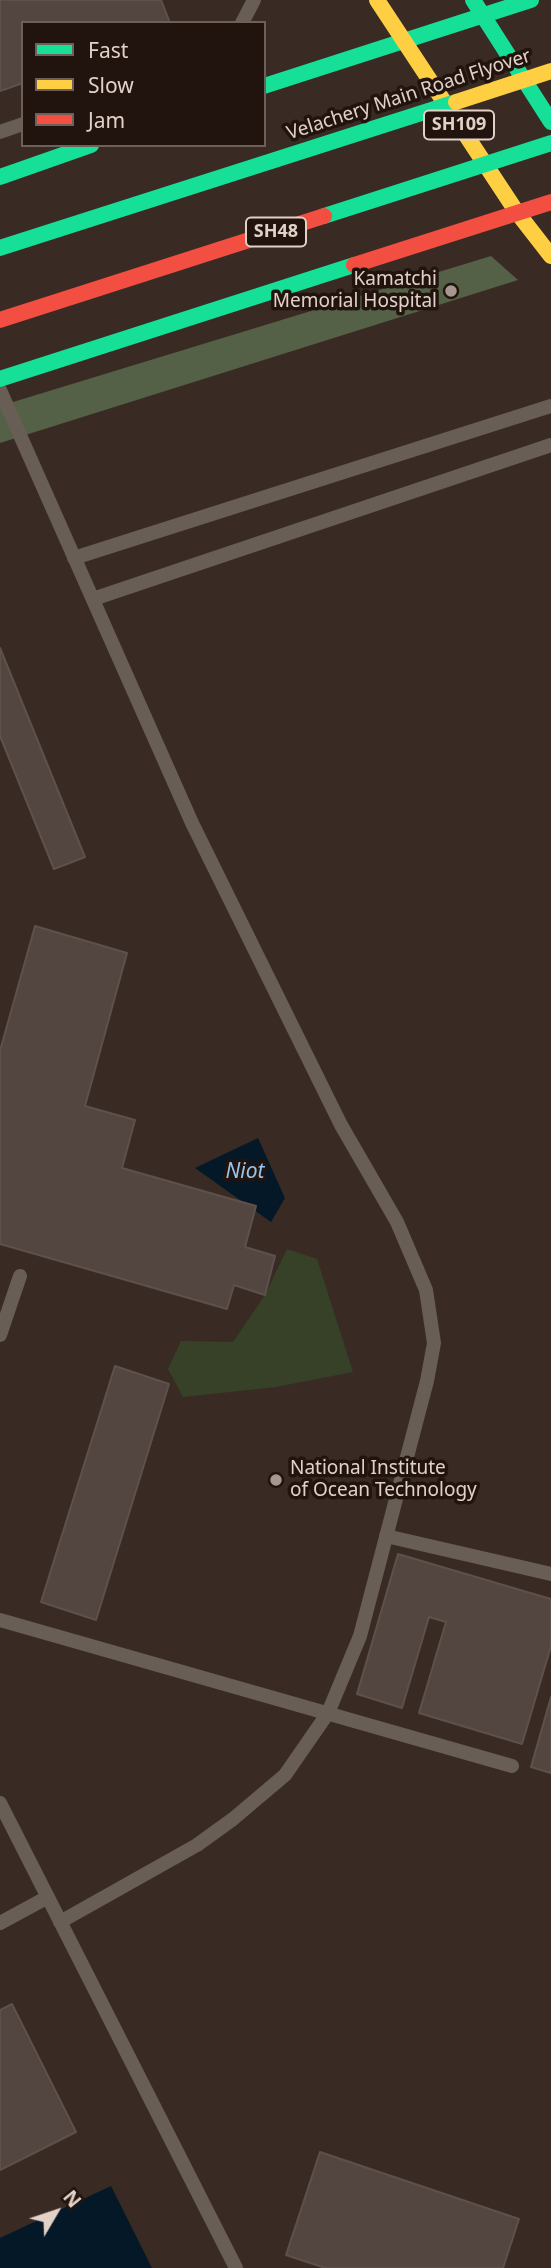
<!DOCTYPE html>
<style>
body{margin:0}
#map{position:relative;width:551px;height:2268px;overflow:hidden;background:#392b23;font-family:"Noto Sans",sans-serif}
canvas{display:block}
.legend{position:absolute;left:21px;top:21px;width:245px;height:126px;box-sizing:border-box;background:#21140e;border:2px solid #6e6058;margin:0;padding:9px 12px;list-style:none;font-size:21px;color:#e2d1c7}
.legend li{display:flex;align-items:center;gap:14px;height:35px}
.legend b{width:35px;border:2px solid #6e6058}
.north{position:absolute;left:21px;top:2177px;width:70px;height:70px;-webkit-text-stroke:5px #21140e;paint-order:stroke;rotate:51deg;font-size:19px;font-weight:700;line-height:28px;text-align:center;color:#e2d1c7}
.north::after{content:'';display:block;margin:auto;width:24px;height:32px;background:#e2d1c7;clip-path:polygon(50% 0,100% 100%,50% 72%,0 100%)}
</style>
<div id="map">
<canvas width="551" height="2268"></canvas>
<ul class="legend">
<li><b style="height:9px;background:#16e098"></b>Fast</li>
<li><b style="height:9px;background:#ffcf43"></b>Slow</li>
<li><b style="height:9px;background:#f24e42"></b>Jam</li>
</ul>
<div class="north">N</div>
</div>
<script>
const g = document.querySelector('canvas').getContext('2d');
g.lineJoin = 'round';
function fillPath(path, color) { g.fillStyle = color; g.fill(path, 'evenodd'); }
const shape = rows => new Path2D(rows.map(r => 'M' + r).join(''));
function stroke(path, color, width, dash) { g.strokeStyle = color; g.lineWidth = width; g.lineCap = dash ? 'butt' : 'round'; g.setLineDash(dash || []); g.stroke(path); }
function drawText(font, color, halo, rows, align = 'center') {
  g.font = font + ' "Noto Sans",sans-serif'; g.lineWidth = 7; g.setLineDash([]); g.textBaseline = 'middle'; g.strokeStyle = halo; g.fillStyle = color; for (const [text, x, y, turn = 0] of rows) {
    g.save(); g.translate(x, y); g.rotate((+turn || 0) * Math.PI / 180); g.textAlign = isNaN(turn) ? turn : align; if (halo) g.strokeText(text, 0, 0); g.fillText(text, 0, 0); g.restore();
  }
}
const green = shape([
 [287,1249,317,1259,353,1372,276,1387,183,1397,168,1369,181,1341,233,1342,265,1295]
]);
const forest = shape([
 [491,256,518,280,0,443,0,406]
]);
const water = shape([
 [258,1138,285,1198,271,1222,195,1168],
 [111,2186,152,2268,0,2268,0,2238]
]);
const building = shape([
 [0,0,161,0,170,23,23,23,23,83,0,91,0,0],
 [0,648,85,857,54,869,0,736,0,648],
 [35,926,127,953,85,1106,135,1120,122,1168,256,1206,245,1247,275,1256,265,1295,234,1285,227,1309,0,1244,0,1051,35,926],
 [115,1366,169,1384,96,1620,41,1602,115,1366],
 [398,1554,551,1599,551,1646,522,1744,419,1713,446,1622,429,1617,402,1708,357,1694,398,1554],
 [551,1697,551,1773,531,1767,551,1697],
 [12,2004,76,2132,0,2170,0,2010,12,2004],
 [320,2152,519,2219,503,2268,325,2268,286,2255,320,2152]
]);
const lane = shape([
 [242,23,254,0],
 [0,132,23,124],
 [0,390,192,823,341,1125,397,1222,426,1290,434,1343,427,1381,360,1636,328,1713,285,1775,233,1819,197,1845,60,1922],
 [74,558,551,406],
 [93,599,551,445],
 [0,1335,20,1276],
 [386,1536,551,1574],
 [0,1620,512,1766],
 [0,1803,236,2268],
 [0,1923,48,1897]
]);
const fast = shape([
 [473,0,551,122],
 [264,86,531,0],
 [0,177,91,145],
 [0,379,354,265]
]);
const slow = shape([
 [377,0,516,211,551,256]
]);
const jam = shape([
 [354,265,551,202]
]);
const fastBridge = shape([
 [324,216,551,143],
 [0,248,456,102]
]);
const slowBridge = shape([
 [456,102,551,71]
]);
const jamBridge = shape([
 [0,320,324,216]
]);
const markers = [
 [451,291,7,"#a7978e"],
 [276,1480,7,"#a7978e"]
];
const shields = [
 [459,125,70],
 [276,232,60]
];
const shieldNames = [
 ["SH109",459,125],
 ["SH48",276,232]
];
const streetNames = [
 ["Velachery Main Road Flyover",409,95,-18]
];
const poiNames = [
 ["Kamatchi",437,280],
 ["Memorial Hospital",437,302],
 ["National Institute",290,1469,"left"],
 ["of Ocean Technology",290,1491,"left"]
];
const waterNames = [
 ["Niot",245,1172]
];
fillPath(green, '#364128');
fillPath(forest, '#546146');
fillPath(water, '#051828');
fillPath(building, '#534640');
stroke(building, '#5e514c', 2);
stroke(lane, '#685e55', 14);
stroke(fast, '#16e098', 16);
stroke(slow, '#ffcf43', 16);
stroke(jam, '#f24e42', 16);
stroke(fastBridge, '#16e098', 16);
stroke(slowBridge, '#ffcf43', 16);
stroke(jamBridge, '#f24e42', 16);
for (const [x, y, r, color] of markers) { const dot = new Path2D(); dot.arc(x, y, r, 0, 2 * Math.PI); g.fillStyle = color; g.fill(dot); stroke(dot, '#21140e', 2.5); }
for (const [x, y, w] of shields) { const box = new Path2D(); box.roundRect(x - w / 2, y - 14.5, w, 29, 5); g.fillStyle = '#21140e'; g.fill(box); stroke(box, '#e2d1c7', 2); }
drawText('bold 18px', '#e2d1c7', null, shieldNames);
drawText('19px', '#e2d1c7', '#21140e', streetNames);
drawText('19px', '#e2d1c7', '#21140e', poiNames, 'right');
drawText('italic 21px', '#93c6f0', '#21140e', waterNames);
</script>
